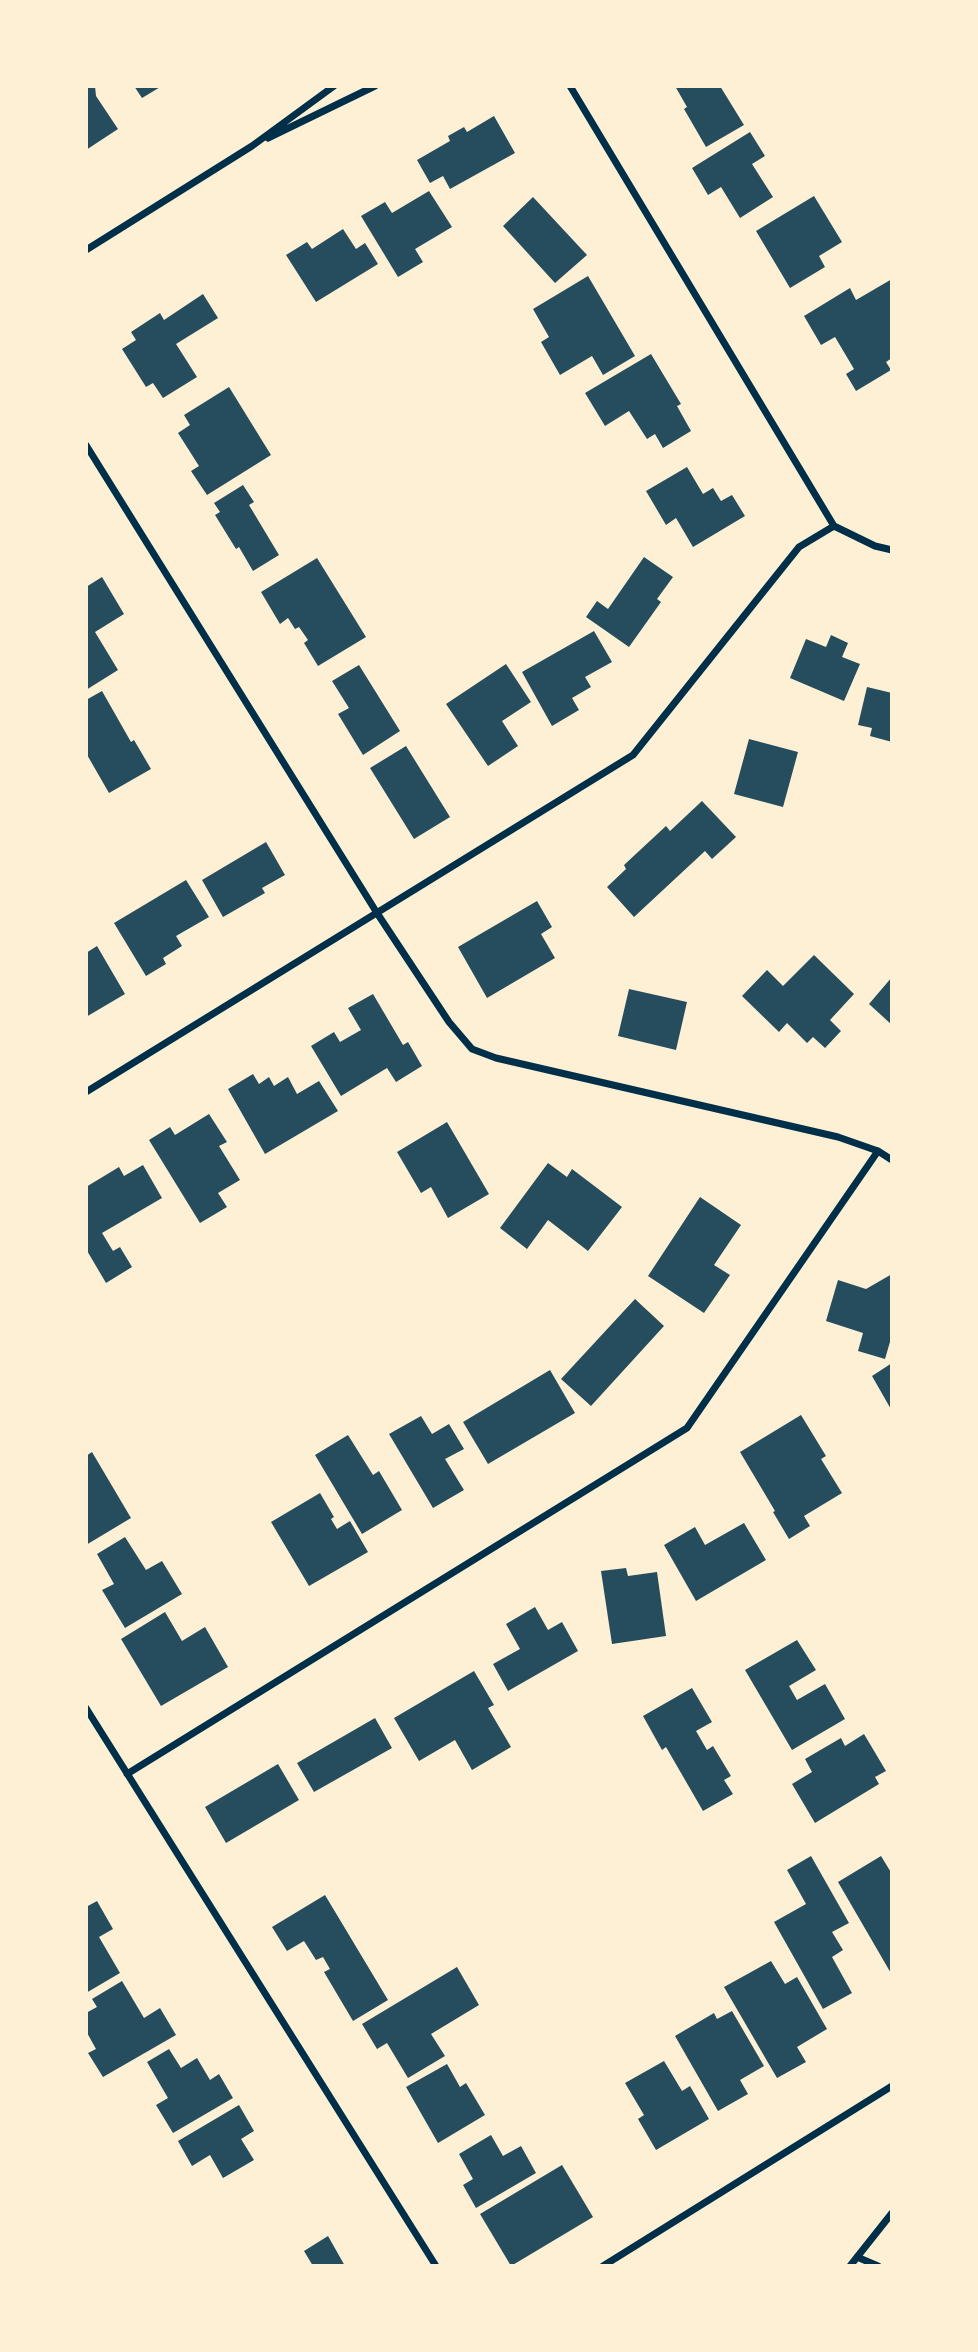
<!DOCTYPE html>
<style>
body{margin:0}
#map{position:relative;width:978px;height:2352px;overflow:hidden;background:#fdf0d5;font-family:"Roboto Serif",serif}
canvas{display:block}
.frame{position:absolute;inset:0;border:88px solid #fdf0d5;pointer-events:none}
</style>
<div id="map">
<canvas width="978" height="2352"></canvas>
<div class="frame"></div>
</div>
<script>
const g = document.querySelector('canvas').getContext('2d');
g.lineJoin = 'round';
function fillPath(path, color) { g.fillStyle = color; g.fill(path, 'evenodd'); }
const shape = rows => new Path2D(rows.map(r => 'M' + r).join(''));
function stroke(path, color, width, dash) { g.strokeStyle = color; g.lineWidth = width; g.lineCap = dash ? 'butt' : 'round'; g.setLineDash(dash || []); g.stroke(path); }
const building = shape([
 [86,86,95,86,96,96,118,129,86,150],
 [134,86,162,86,142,98],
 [675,86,720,86,744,125,706,147,684,109,687,107],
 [494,116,515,153,450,189,443,176,430,183,417,160,450,141,448,136,464,127,467,132],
 [750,132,765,156,752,164,773,197,740,218,721,187,708,195,692,168],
 [429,191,452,227,415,249,423,262,398,277,361,216,385,202,392,213],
 [814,196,842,242,819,256,825,267,790,288,756,231],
 [533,197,587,255,555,283,503,226],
 [343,229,356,249,365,243,378,264,316,302,286,255,307,242,312,249],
 [588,276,635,356,603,375,592,356,560,375,541,342,549,337,533,309],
 [892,279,892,358,886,362,891,370,856,391,846,374,854,369,835,337,821,345,804,316,850,288,856,300],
 [203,294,218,318,176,344,197,377,163,398,153,383,146,387,122,349,136,340,131,332,160,313,164,320],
 [651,354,681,404,677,406,691,431,663,448,655,434,647,439,629,411,605,426,585,393],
 [229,387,271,455,207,495,191,471,199,466,178,433,190,425,184,415],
 [687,467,703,494,713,488,721,501,732,495,745,516,693,547,676,518,666,525,646,491],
 [243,485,254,502,249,505,279,555,253,571,239,547,236,549,215,515,220,512,214,503],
 [644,557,673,577,657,599,661,602,629,647,586,617,597,601,608,609],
 [317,558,366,637,318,666,304,643,308,640,299,627,295,629,288,618,280,624,261,592],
 [102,577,124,614,95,632,118,670,86,690,86,587],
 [594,631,612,662,585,677,591,687,572,698,579,710,552,726,522,672],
 [831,635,848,643,842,657,860,664,844,701,790,678,806,639,826,647],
 [506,664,531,702,502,721,518,746,488,766,446,704],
 [359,665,400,731,363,755,338,714,349,708,332,681],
 [867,687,892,693,892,742,870,736,872,728,858,725],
 [102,691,131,742,134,740,151,769,109,793,86,753,86,700],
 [749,739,798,752,783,807,734,794],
 [406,746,450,817,414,839,370,768],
 [702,801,736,837,712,859,705,851,634,917,607,887,626,869,624,865,666,826,670,831],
 [266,842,285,875,262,888,265,893,223,917,202,880],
 [186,880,209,917,176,936,182,946,163,958,166,964,146,976,114,923],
 [537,901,552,927,541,934,555,958,487,998,458,947],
 [97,946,125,994,86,1017,86,953],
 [814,955,854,994,830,1020,841,1031,825,1048,813,1037,807,1043,787,1023,779,1032,742,996,767,970,783,986],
 [892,977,892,1025,869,1004],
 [629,989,687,1002,676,1050,618,1036],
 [373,994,403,1045,408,1042,422,1066,396,1082,387,1068,341,1096,311,1046,334,1032,340,1042,361,1030,348,1008],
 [253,1074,259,1084,269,1077,274,1086,288,1077,297,1094,319,1081,338,1111,265,1154,228,1089],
 [209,1114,227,1142,219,1146,240,1180,218,1193,227,1207,200,1223,149,1140,170,1127,175,1135],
 [447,1122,489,1194,448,1218,431,1187,421,1193,397,1152],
 [548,1163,567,1177,572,1169,622,1207,588,1251,548,1220,527,1249,500,1228],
 [143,1165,162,1198,102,1233,113,1251,120,1247,132,1267,106,1283,86,1249,86,1187,119,1167,124,1176],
 [700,1197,741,1225,714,1265,730,1275,704,1313,648,1276],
 [892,1274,892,1335,885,1359,858,1351,863,1333,826,1321,838,1280,866,1289],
 [635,1299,664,1326,591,1406,561,1379],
 [892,1363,892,1411,872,1376],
 [550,1370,575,1413,488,1464,463,1422],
 [801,1415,826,1456,821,1459,842,1493,804,1516,810,1526,789,1539,773,1512,775,1511,740,1452],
 [421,1416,432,1434,449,1424,464,1449,445,1459,464,1490,433,1508,389,1434],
 [348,1435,373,1475,379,1471,402,1510,362,1534,315,1455],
 [92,1452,131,1518,86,1545,86,1456],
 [320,1493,334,1517,331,1519,337,1529,350,1521,368,1552,309,1586,271,1522],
 [744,1523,766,1560,696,1601,664,1545,695,1527,705,1545],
 [125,1537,146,1570,162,1561,182,1594,125,1628,102,1590,114,1584,97,1554],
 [626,1568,628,1576,657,1572,666,1636,612,1644,601,1571],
 [535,1607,548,1630,562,1622,578,1651,508,1691,493,1664,520,1649,506,1624],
 [165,1612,182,1641,205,1627,228,1667,161,1706,121,1639],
 [797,1640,816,1670,789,1686,797,1700,825,1684,845,1719,792,1750,745,1670],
 [474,1671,494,1705,488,1708,511,1747,472,1770,455,1740,419,1761,394,1718],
 [692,1688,712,1722,696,1731,707,1750,713,1746,731,1776,724,1780,733,1794,703,1811,666,1747,662,1750,643,1716],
 [375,1718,392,1748,314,1792,297,1763],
 [864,1734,886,1771,875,1777,879,1784,815,1823,792,1784,812,1772,805,1759,841,1738,845,1746],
 [278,1764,299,1800,226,1843,205,1807],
 [811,1856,849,1923,832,1932,843,1950,832,1957,852,1993,823,2009,774,1922,806,1904,787,1870],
 [881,1856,892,1874,892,1975,838,1882],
 [325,1895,388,2000,353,2021,324,1972,330,1969,323,1957,316,1960,304,1941,287,1951,272,1927],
 [97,1901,113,1929,99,1937,120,1973,86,1993,86,1907],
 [771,1961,785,1984,797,1977,827,2029,797,2047,806,2062,777,2078,724,1987],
 [457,1967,479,2005,431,2034,445,2056,408,2078,387,2043,377,2049,362,2024],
 [122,1981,144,2018,160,2008,176,2035,103,2077,88,2053,96,2049,86,2031,86,2013,97,2007,92,1999],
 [732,2011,764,2066,740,2080,748,2094,718,2111,675,2036,714,2013,717,2019],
 [169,2049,181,2068,197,2058,210,2080,219,2074,233,2098,173,2133,156,2105,168,2098,147,2062],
 [664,2061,682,2091,690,2086,709,2119,656,2150,638,2119,644,2115,625,2083],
 [447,2064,460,2087,466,2083,485,2115,438,2143,406,2087],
 [239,2105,254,2131,241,2139,254,2160,223,2178,210,2155,192,2166,178,2141],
 [491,2135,503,2156,521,2146,536,2173,476,2208,463,2185,473,2179,459,2154],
 [562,2165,593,2217,511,2266,480,2214],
 [328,2236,345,2266,313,2266,304,2251]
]);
const minor = shape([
 [570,86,834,526,875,546,892,550],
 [268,138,375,86],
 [86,250,252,146,334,86],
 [86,445,377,913,449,1022,472,1049,496,1058,838,1137,878,1151,892,1160],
 [86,1092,633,755,799,547,834,526],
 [86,1708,436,2266],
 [127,1774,687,1428,878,1151],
 [857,2257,878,2266],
 [603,2266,892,2086],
 [850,2266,892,2213]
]);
fillPath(building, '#264d5e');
stroke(minor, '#003049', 7);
</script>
